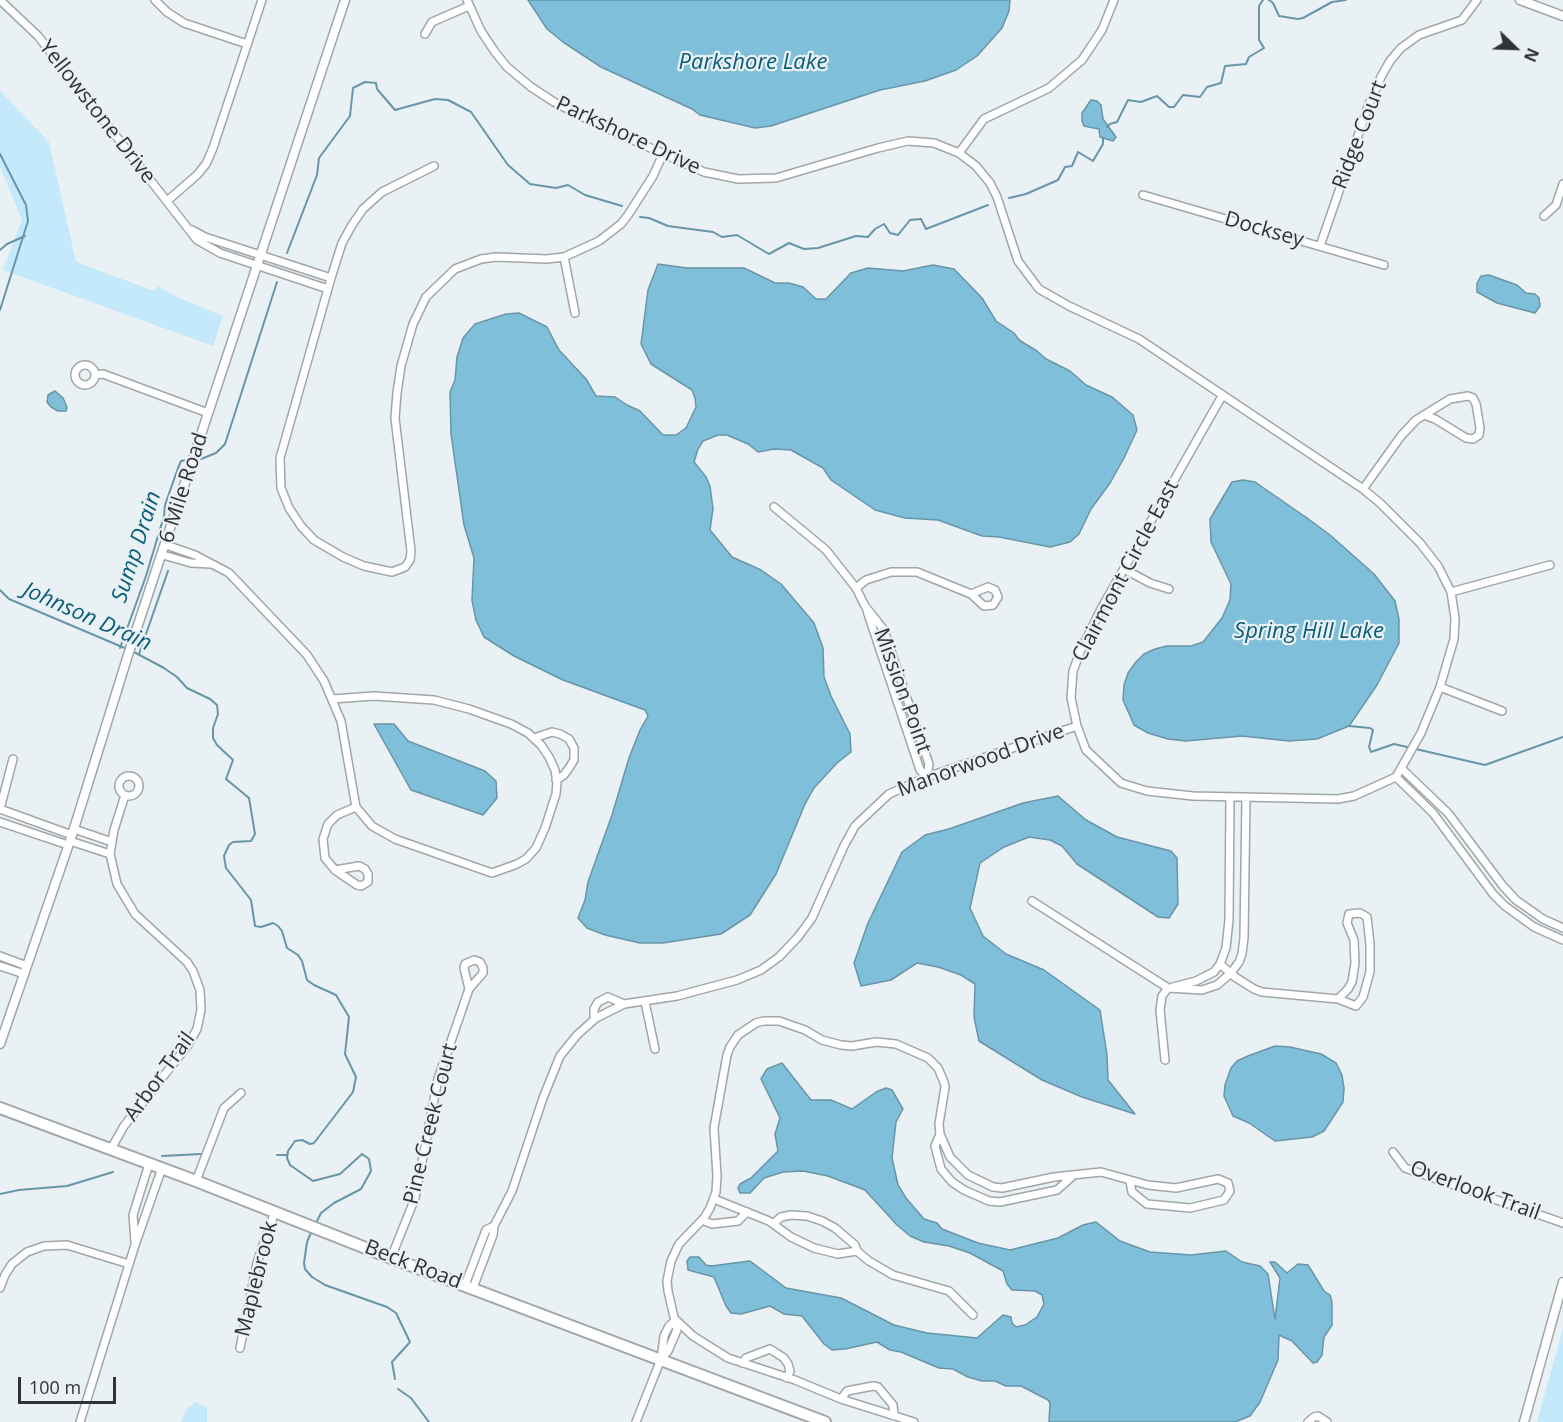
<!DOCTYPE html>
<style>
body{margin:0}
#map{position:relative;width:1563px;height:1422px;overflow:hidden;background:#eaf1f4;font-family:"Open Sans",sans-serif}
canvas{display:block}
.north{position:absolute;left:1485px;top:18px;width:60px;height:60px;-webkit-text-stroke:4px #eaf1f4;paint-order:stroke;rotate:113deg;font-size:16px;font-weight:700;line-height:24px;text-align:center;color:#303334}
.north::after{content:'';display:block;margin:auto;width:21px;height:27px;background:#303334;clip-path:polygon(50% 0,100% 100%,50% 72%,0 100%)}
.scale{position:absolute;left:18px;top:1377px;width:98px;height:27px;box-sizing:border-box;border:3px solid #303334;border-top:0;padding-left:8px;font-size:18px;line-height:21px;white-space:nowrap;color:#303334;-webkit-text-stroke:4px #eaf1f4;paint-order:stroke}
</style>
<div id="map">
<canvas width="1563" height="1422"></canvas>
<div class="north">N</div>
<div class="scale">100 m</div>
</div>
<script>
const g = document.querySelector('canvas').getContext('2d');
g.lineJoin = 'round';
function fillPath(path, color) { g.fillStyle = color; g.fill(path, 'evenodd'); }
const shape = rows => new Path2D(rows.map(r => 'M' + r).join(''));
function stroke(path, color, width, dash) { g.strokeStyle = color; g.lineWidth = width; g.lineCap = dash ? 'butt' : 'round'; g.setLineDash(dash || []); g.stroke(path); }
function drawText(font, color, halo, rows, align = 'center') {
  g.font = font + ' "Open Sans",sans-serif'; g.lineWidth = 4.5; g.setLineDash([]); g.textBaseline = 'middle'; g.strokeStyle = halo; g.fillStyle = color; for (const [text, x, y, turn = 0] of rows) {
    g.save(); g.translate(x, y); g.rotate((+turn || 0) * Math.PI / 180); g.textAlign = isNaN(turn) ? turn : align; if (halo) g.strokeText(text, 0, 0); g.fillText(text, 0, 0); g.restore();
  }
}
const green = shape([
 [0,91,49,142,76,262,154,291,159,286,172,295,223,316,213,346,3,270,22,220,0,166],
 [1563,1328,1563,1422,1537,1422],
 [196,1402,207,1408,207,1422,181,1422,187,1408]
]);
const water = shape([
 [528,0,1010,0,1009,11,1002,28,977,56,956,70,925,81,880,90,771,126,755,128,700,115,692,109,601,67,563,42,547,29,528,0],
 [1091,100,1097,101,1101,105,1103,119,1116,137,1113,141,1100,137,1099,129,1084,126,1082,121,1082,113,1091,100],
 [658,264,687,268,744,268,775,283,789,283,803,287,816,299,826,299,851,273,868,268,903,271,933,265,954,269,982,298,996,321,1014,333,1019,340,1037,351,1046,359,1070,371,1086,385,1112,397,1133,415,1137,430,1124,458,1110,483,1091,509,1079,534,1070,542,1050,547,999,537,982,536,938,520,905,518,875,510,831,480,823,468,791,450,774,449,758,452,748,444,727,435,718,435,703,441,698,449,694,462,706,477,710,486,713,509,710,530,732,557,761,570,781,584,814,623,823,648,824,677,831,696,850,734,851,752,837,763,814,788,805,804,776,874,750,915,721,934,663,943,640,943,605,935,587,928,578,918,585,900,588,882,612,815,629,758,640,730,648,716,645,710,563,680,514,656,484,637,476,620,472,600,474,558,464,525,451,434,450,392,455,380,457,357,463,338,475,324,506,314,519,313,547,327,559,350,586,379,596,396,615,397,627,405,640,411,663,435,676,435,686,428,696,407,695,398,692,390,651,364,641,344,648,290,658,264],
 [1489,275,1517,285,1526,293,1535,294,1539,298,1540,306,1535,313,1497,303,1477,292,1477,283,1481,276,1489,275],
 [55,391,63,398,67,407,66,411,58,411,51,407,47,402,48,395,55,391],
 [1243,480,1255,482,1307,518,1330,535,1374,574,1395,601,1399,619,1399,643,1377,685,1349,726,1317,739,1289,741,1242,736,1186,741,1168,739,1148,733,1134,725,1123,700,1124,685,1128,673,1136,662,1144,654,1155,649,1167,646,1191,646,1203,642,1222,618,1230,600,1231,584,1211,542,1210,519,1232,482,1243,480],
 [374,724,394,724,408,741,485,771,496,781,497,798,483,815,411,790,374,724],
 [1058,796,1086,820,1117,837,1171,851,1177,858,1178,904,1169,918,1158,917,1077,864,1062,846,1050,840,1029,837,1004,847,980,863,970,908,983,936,1006,954,1044,970,1100,1010,1107,1055,1108,1080,1135,1114,1082,1097,1042,1080,979,1041,974,1017,975,984,961,975,938,967,917,963,891,980,861,986,854,963,868,923,902,852,925,835,949,829,1023,803,1058,796],
 [1275,1046,1290,1047,1321,1054,1336,1063,1342,1075,1344,1088,1343,1102,1324,1131,1312,1137,1275,1141,1249,1123,1233,1116,1224,1096,1225,1085,1231,1068,1237,1061,1248,1056,1275,1046],
 [782,1063,811,1100,831,1100,852,1109,876,1092,886,1088,892,1090,903,1109,896,1122,892,1158,898,1185,906,1198,924,1219,937,1223,942,1229,978,1243,1010,1250,1058,1238,1083,1225,1096,1222,1120,1241,1150,1252,1191,1255,1226,1251,1242,1262,1260,1266,1268,1274,1275,1319,1280,1278,1270,1262,1275,1262,1287,1273,1298,1264,1308,1265,1324,1291,1330,1295,1332,1302,1332,1325,1324,1337,1322,1355,1317,1362,1313,1363,1292,1341,1279,1335,1278,1360,1260,1402,1250,1416,1235,1422,1049,1422,1050,1403,1048,1400,1021,1386,1006,1386,995,1381,982,1381,968,1377,953,1369,939,1368,901,1352,890,1350,877,1342,845,1349,832,1350,824,1344,802,1316,784,1314,770,1306,741,1314,731,1313,726,1306,714,1277,688,1270,687,1261,690,1257,699,1257,706,1265,711,1266,750,1261,786,1288,841,1298,894,1325,927,1333,977,1338,1003,1315,1011,1317,1012,1323,1016,1327,1025,1325,1037,1317,1044,1304,1042,1295,1035,1291,1012,1290,1007,1284,1003,1271,970,1253,949,1246,924,1242,910,1236,897,1225,865,1190,828,1176,803,1171,783,1172,764,1178,750,1193,740,1193,738,1188,740,1184,751,1178,778,1151,775,1134,780,1118,761,1079,767,1069,782,1063]
]);
const stream = shape([
 [1269,0,1273,3,1279,16,1298,19,1303,18,1332,2,1346,0],
 [1107,127,1110,124,1117,122,1128,100,1141,102,1157,96,1169,107,1174,107,1183,95,1200,97,1207,87,1221,83,1225,66,1246,64,1249,57,1264,48,1259,40,1259,6,1263,0],
 [0,154,26,205,28,221,0,310],
 [1009,198,1026,194,1058,180,1065,167,1072,166,1078,152,1093,161,1103,144,1103,138],
 [640,217,649,218,668,226,713,232,722,237,737,235,769,254,789,243,804,249,818,248,856,236,868,237,875,229,884,224,890,233,898,235,910,220,921,219,926,229,988,205],
 [0,250,7,244,25,236],
 [287,253,317,175,319,158,350,116,353,88,365,82,376,83,377,89,395,110,435,99,448,100,471,112,508,165,530,184,556,188,568,185,585,195,622,206],
 [201,459,216,453,225,444,277,282],
 [0,590,9,599,127,649],
 [120,648,146,576,164,516,165,505,178,468,181,461,187,460],
 [132,651,164,668,177,677,187,688,210,699,217,705,218,714,213,728,213,738,217,745,233,760,226,779,249,798,255,834,251,841,233,842,229,845,224,856,226,868,251,900,255,926,261,927,273,923,278,926,282,931,287,948,298,955,302,961,307,980,314,985,336,995,349,1017,345,1054,356,1077,353,1092,314,1143,310,1144,302,1140,295,1141,288,1151,287,1158,290,1165,313,1181,340,1174,362,1154,369,1159,371,1171,361,1189,334,1203,321,1213,315,1225],
 [139,654,168,571],
 [1349,726,1370,728,1373,730,1369,747,1371,752,1394,744,1485,765,1563,737],
 [277,1155,287,1155],
 [162,1156,201,1154],
 [0,1194,19,1190,67,1186,113,1172],
 [312,1230,307,1242,304,1263,305,1269,312,1277,325,1285,387,1307,396,1313,410,1342,392,1362,395,1379],
 [398,1389,411,1398,429,1422]
]);
const minor = shape([
 [0,0,38,36,197,240,220,253,328,289],
 [155,0,167,12,184,23,247,44],
 [467,0,481,31,495,52,507,67,531,87,554,102,595,123,704,172,738,179,776,178,878,148,908,141,934,143,959,153,976,166,990,183,997,197,1018,261,1039,289,1069,306,1139,339,1363,489,1380,503,1420,543,1438,566,1451,592,1455,618,1454,639,1440,687,1421,733,1396,777],
 [425,34,432,22,469,6],
 [959,153,984,119,1049,88,1082,60,1102,30,1114,0],
 [434,166,382,192,363,209,352,225,342,243,331,278,280,458,281,488,289,508,301,526,314,540,343,557,364,566,392,572,405,567,410,560,411,551,395,418,397,393,401,366,413,324,426,297,455,269,481,259,496,257,547,259,564,257,599,241,621,224,628,215,653,176,663,154],
 [1143,195,1384,265],
 [167,201,197,175,206,164,213,148,262,0],
 [1544,216,1556,205,1563,184],
 [192,230,205,237,331,278],
 [1320,246,1369,104,1381,77,1390,61,1401,48,1419,35,1462,20,1477,0],
 [564,257,575,313],
 '75 375a10 10 0 1 1 20 0a10 10 0 1 1-20 0Z',
 [95,375,103,374,208,413],
 [1222,396,1101,609,1080,652,1073,671,1071,698,1077,726,1086,750,1121,783,1147,791,1193,796,1338,799,1354,796,1396,777],
 [1363,489,1401,436,1416,420,1450,399,1468,396,1473,398,1476,404,1480,428,1479,435,1473,439,1466,438,1435,419,1424,415],
 [774,507,826,550,856,588,865,606,884,630,929,764,927,777],
 [166,545,195,555,229,573,307,655,324,681,341,721,356,807,372,826,395,839,492,873,517,864,526,859,536,848,545,828,556,794,557,783,555,770,549,757,541,745,528,733,511,724,469,709,434,700,374,696,332,699],
 [163,555,191,563,211,564],
 [1124,569,1150,583,1169,589],
 [856,588,866,580,891,572,917,572,971,594,984,606,993,605,998,597,995,590,988,587,971,594],
 [1451,592,1550,565],
 [867,611,920,770,927,777],
 [1440,687,1502,711],
 [534,738,552,732,560,734,569,739,574,748,574,760,569,768,564,775,556,780],
 [1401,768,1448,813,1503,886,1516,900,1543,919,1563,928],
 '119 786a10 10 0 1 1 20 0a10 10 0 1 1-20 0Z',
 [1396,777,1433,813,1493,894,1505,906,1534,927,1563,940],
 [0,809,72,835],
 [0,809,13,759],
 [0,822,68,845],
 [74,829,112,842],
 [70,841,110,854],
 [335,870,359,866,365,869,368,874,368,882,361,886,357,885,335,870,325,858,323,839,328,824,337,815,356,807],
 [1032,901,1168,988,1202,990,1217,985,1231,973,1239,962,1242,954,1244,938,1246,797],
 [0,956,27,966],
 [1220,964,1235,977,1254,989,1262,992,1338,999,1356,1006,1363,997,1370,972,1370,944,1367,917,1360,913,1349,914,1347,923,1354,940,1355,963,1352,982,1348,989,1338,999],
 [0,966,24,974],
 [1173,987,1196,981,1214,972,1220,964,1226,948,1229,920,1230,798],
 [645,1002,655,1049],
 [594,1019,594,1009,598,1002,608,997,624,1004],
 [1165,1060,1160,1010,1162,996,1168,988],
 [940,1134,935,1146,941,1169,952,1182,964,1190,989,1201,1000,1202,1057,1190,1074,1175],
 [111,1149,124,1126,188,1045,197,1029,201,1010,200,990,193,971,187,962,135,914,117,884,110,854,114,830,125,795],
 [1393,1152,1405,1168,1563,1223],
 [196,1181,224,1108,241,1093],
 [714,1199,769,1221,791,1237,814,1248,838,1254,857,1251],
 [702,1220,712,1224,738,1221,747,1212],
 [773,1224,781,1217,791,1215,807,1216,822,1221,835,1228,855,1245,857,1251,869,1261,893,1275,949,1291,973,1315],
 [494,1226,512,1191,543,1098,560,1056,577,1035,596,1018,624,1004,677,996,737,980,761,970,779,957,798,937,812,918,844,846,855,826,889,794,927,777,1077,726],
 [135,1242,133,1215,149,1164],
 [391,1258,415,1198,438,1079,469,989,464,968,465,964,474,960,480,962,483,968,483,973,469,989],
 [465,1285,486,1230,494,1226,493,1235,473,1288],
 [0,1288,5,1275,12,1264,27,1252,44,1246,67,1245,129,1264],
 [676,1320,693,1336,728,1358,795,1380,841,1399,914,1422],
 [240,1348,257,1263,275,1211],
 [661,1359,668,1351,677,1330,668,1291,667,1281,671,1261,679,1244,704,1218,710,1208,716,1192,717,1176,714,1128,727,1055,730,1047,738,1035,756,1023,764,1021,779,1021,805,1030,822,1040,841,1045,852,1046,876,1042,896,1044,928,1058,938,1068,944,1082,945,1087,939,1124,940,1134,950,1157,968,1175,993,1187,1002,1188,1054,1177,1101,1172,1148,1185,1176,1188,1218,1179,1228,1183,1230,1191,1224,1200,1190,1208,1147,1204,1132,1192,1130,1181],
 [742,1363,746,1358,770,1349,784,1358,788,1364,790,1371,787,1378],
 [841,1399,847,1391,873,1386,878,1387,893,1405,894,1416],
 [80,1422,135,1245,162,1168],
 [636,1422,661,1359,664,1336,669,1326,676,1320],
 [1308,1422,1314,1417,1318,1416,1327,1422]
]);
const tertiary = shape([
 [1520,0,1563,16],
 [0,1044,72,835,128,655,345,0],
 [1524,1422,1563,1282]
]);
const secondary = shape([
 [0,1108,196,1181,391,1258,825,1422]
]);
const streetNames = [
 ["Yellowstone Drive",97,112,52],
 ["Ridge Court",1360,135,-69],
 ["Parkshore Drive",628,136,25],
 ["Docksey",1264,230,16],
 ["6 Mile Road",184,488,-72],
 ["Clairmont Circle East",1126,571,-62],
 ["Mission Point",902,691,70],
 ["Manorwood Drive",981,761,-20],
 ["Arbor Trail",160,1077,-54],
 ["Pine Creek Court",431,1124,-76],
 ["Overlook Trail",1475,1191,20],
 ["Beck Road",413,1265,21],
 ["Maplebrook",257,1279,-76]
];
const waterNames = [
 ["Parkshore Lake",753,63],
 ["Sump Drain",137,547,-72],
 ["Johnson Drain",87,617,24],
 ["Spring Hill Lake",1309,632]
];
fillPath(green, '#c3e9fb');
fillPath(water, '#80bfd9');
stroke(water, '#6895a8', 1.5);
stroke(stream, '#6895a8', 2);
stroke(minor, '#a0a6a9', 10);
stroke(tertiary, '#a0a6a9', 11);
stroke(secondary, '#a0a6a9', 14);
stroke(minor, '#fff', 7);
stroke(tertiary, '#fff', 8);
stroke(secondary, '#fff', 10);
drawText('21px', '#303334', '#eaf1f4', streetNames);
drawText('italic 22px', '#085d78', '#eaf1f4', waterNames);
</script>
